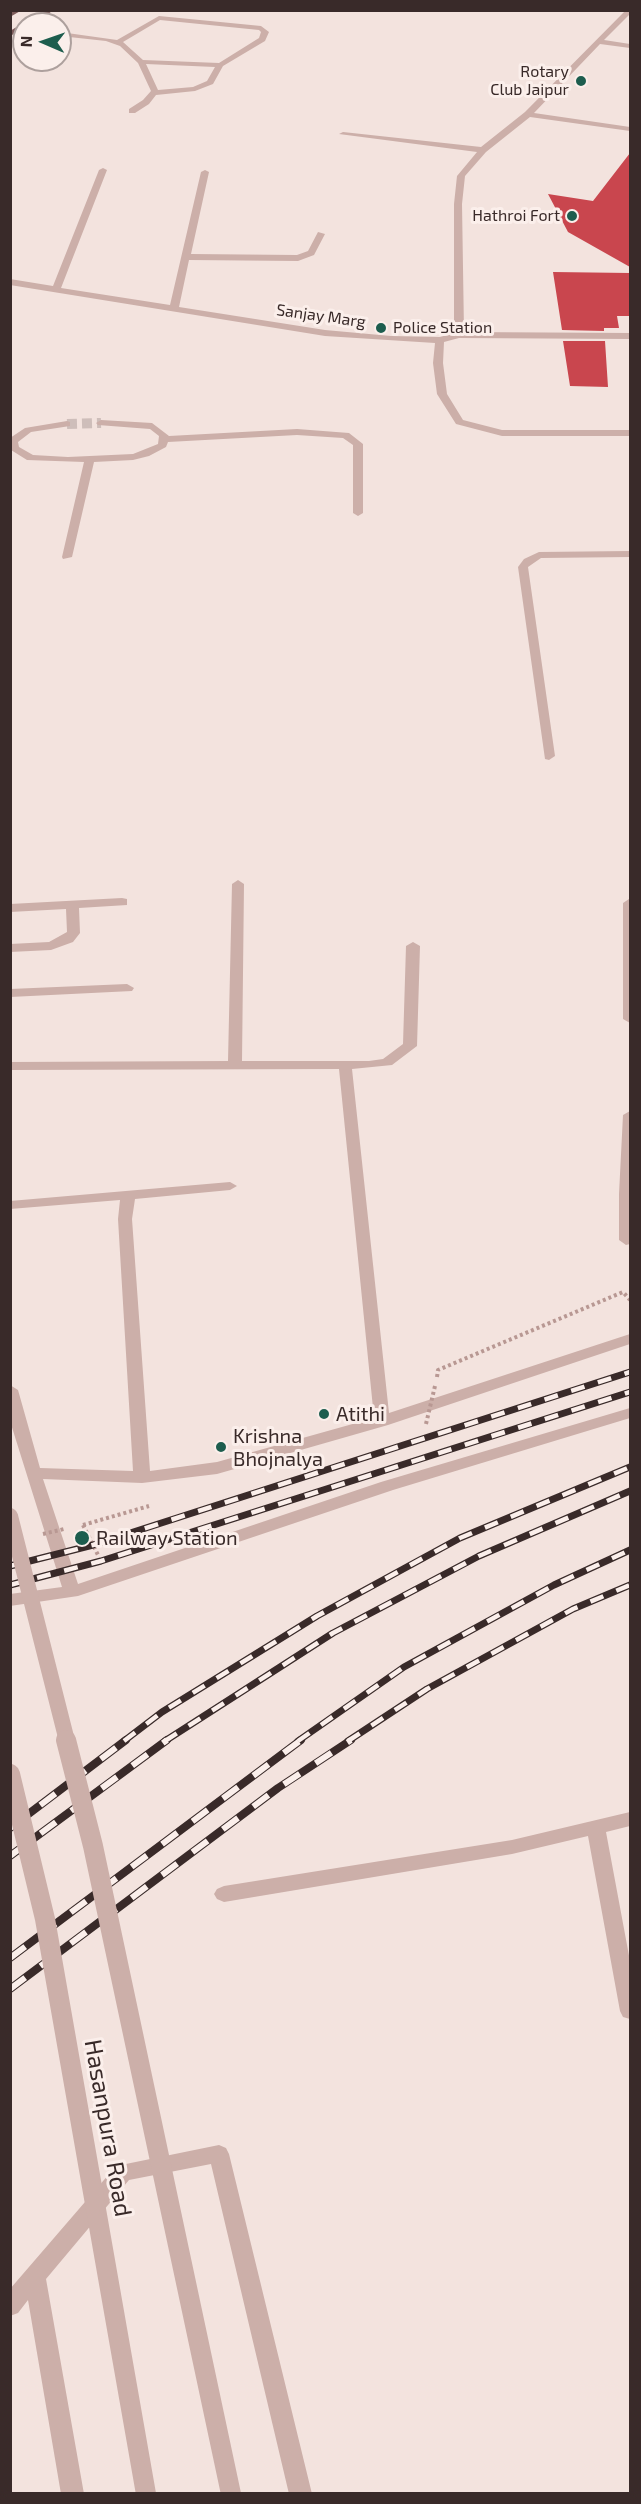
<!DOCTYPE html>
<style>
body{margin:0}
#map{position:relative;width:641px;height:2504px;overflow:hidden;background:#f3e3de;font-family:"Exo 2",sans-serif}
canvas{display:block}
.frame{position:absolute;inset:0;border:12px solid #392a29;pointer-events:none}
.north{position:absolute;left:12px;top:12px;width:60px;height:60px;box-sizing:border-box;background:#fbefeb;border:2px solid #ada09d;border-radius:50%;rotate:272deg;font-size:16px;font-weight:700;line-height:24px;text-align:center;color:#392a29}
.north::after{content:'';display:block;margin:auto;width:21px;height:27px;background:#1d5d4e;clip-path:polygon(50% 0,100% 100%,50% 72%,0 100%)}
</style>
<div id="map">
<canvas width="641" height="2504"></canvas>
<div class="frame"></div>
<div class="north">N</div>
</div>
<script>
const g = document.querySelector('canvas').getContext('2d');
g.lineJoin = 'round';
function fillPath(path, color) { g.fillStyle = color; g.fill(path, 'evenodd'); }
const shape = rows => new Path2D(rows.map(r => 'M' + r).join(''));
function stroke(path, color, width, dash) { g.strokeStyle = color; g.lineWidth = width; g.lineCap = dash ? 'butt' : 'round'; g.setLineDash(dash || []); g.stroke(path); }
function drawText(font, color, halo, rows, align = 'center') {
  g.font = font + ' "Exo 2",sans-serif'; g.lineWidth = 6; g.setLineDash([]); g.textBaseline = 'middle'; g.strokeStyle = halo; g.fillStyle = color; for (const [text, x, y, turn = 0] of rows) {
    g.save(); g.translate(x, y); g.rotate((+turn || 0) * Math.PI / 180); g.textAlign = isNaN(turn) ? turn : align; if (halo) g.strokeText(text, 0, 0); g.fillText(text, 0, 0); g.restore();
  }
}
const building = shape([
 [630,153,630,267,568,232,548,194,593,201],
 [553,272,630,273,630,316,617,316,619,328,604,328,604,331,562,330],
 [563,341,605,341,608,387,570,386]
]);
const minorTunnel = shape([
 [67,424,101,423]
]);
const path = shape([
 [437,1377,438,1370,623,1292,630,1300],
 [83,1525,149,1506],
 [83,1525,98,1555]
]);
const minor = shape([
 [626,10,630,10,630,14,604,40,630,44,630,48,600,44,534,113,630,127,630,131,530,117,486,152,465,176,462,204,464,332,630,333,630,339,459,338,444,342,443,363,447,394,463,420,502,430,630,430,630,436,502,436,456,424,437,394,433,363,435,343,325,336,10,285,10,279,53,286,99,170,103,168,107,170,61,288,170,305,201,172,205,170,209,172,191,254,297,255,308,251,318,232,325,234,314,255,298,261,189,260,179,307,325,330,391,336,440,337,454,333,454,204,457,176,477,152,339,134,343,132,481,147,525,112,626,10],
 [159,16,261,26,269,32,265,41,223,66,213,84,195,91,156,95,149,104,135,113,129,113,129,109,143,100,151,91,138,63,120,46,106,41,60,36,60,32,117,40,159,16],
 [160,20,259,30,261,32,259,38,219,63,143,60,123,42,160,20],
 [146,64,215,67,207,81,193,87,158,90,146,64],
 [101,420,152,423,169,436,297,429,349,433,363,444,363,513,358,516,353,513,353,445,343,438,297,435,168,442,166,447,149,456,133,460,94,462,72,557,63,559,62,557,84,462,27,460,11,450,10,438,25,428,67,421,70,422,70,426,31,432,18,442,19,447,33,455,68,457,133,454,158,444,159,436,150,429,98,425,96,423,101,420],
 [630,551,630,557,541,558,528,567,555,756,549,760,545,759,518,567,524,559,539,552,630,551],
 [238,880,244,884,242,1061,369,1061,383,1059,403,1044,406,946,413,942,420,946,417,1046,392,1065,352,1069,389,1413,630,1334,630,1344,388,1425,217,1474,142,1483,43,1479,78,1584,381,1482,630,1408,630,1418,393,1490,78,1596,10,1606,10,1594,62,1587,10,1421,10,1385,18,1390,40,1468,133,1471,118,1219,120,1200,10,1209,10,1201,230,1182,237,1186,230,1190,135,1199,132,1219,150,1471,217,1462,374,1418,339,1069,10,1070,10,1062,228,1061,232,884,238,880],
 [122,898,127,899,127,905,79,908,80,933,73,942,51,950,10,952,10,944,49,942,67,932,66,909,10,912,10,904,122,898],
 [629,899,630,900,630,1023,623,1019,623,903,629,899],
 [127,984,134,988,132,991,10,997,10,989,127,984],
 [630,1111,630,1244,626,1245,619,1240,619,1194,623,1115,630,1111],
 [630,1812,630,1826,606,1832,630,1961,630,2019,623,2017,620,2011,588,1836,512,1854,224,1902,217,1899,214,1894,217,1889,224,1886,512,1840,630,1812],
 [219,2145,226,2148,229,2154,312,2494,289,2494,211,2164,129,2180,46,2279,84,2494,61,2494,28,2300,18,2313,10,2316,10,2289,116,2166,219,2145]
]);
const major = shape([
 [13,10,22,10,10,17,13,10],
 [45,10,54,10,32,24,24,24,24,29,10,36,10,31,45,10]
]);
const railFar1 = shape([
 [10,1566,93,1545,630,1372],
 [10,1585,101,1561,630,1392],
 [124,1741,162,1712,317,1616,460,1538,630,1467],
 [165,1741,333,1633,479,1556,630,1491],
 [298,1741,404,1667,554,1585,630,1550],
 [348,1741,427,1689,573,1609,630,1585]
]);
const rail = shape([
 [10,1828,126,1740],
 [10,1856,167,1740],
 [10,1958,301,1740],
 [10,1989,278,1788,351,1740]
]);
const pathBridge = shape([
 [426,1424,435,1386],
 [43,1534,64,1529]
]);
const minorBridgeFar1 = shape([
 [10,1516,67,1741]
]);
const minorBridge = shape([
 [66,1740,93,1846,231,2494],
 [10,1774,45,1919,146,2494]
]);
const markers = [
 [581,81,6,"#1d5d4e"],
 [572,216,6,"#1d5d4e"],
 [381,328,6,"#1d5d4e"],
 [324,1414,6,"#1d5d4e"],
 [221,1447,6,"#1d5d4e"],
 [82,1538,8,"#1d5d4e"]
];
const farPoinames = [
 ["Rotary",569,72],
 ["Club Jaipur",569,90],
 ["Hathroi Fort",560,216],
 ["Police Station",393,328,"left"]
];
const farStreetnames = [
 ["Sanjay Marg",321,316,8]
];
const poiNames = [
 ["Atithi",336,1414],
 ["Krishna",233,1436],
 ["Bhojnalya",233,1459],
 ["Railway Station",96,1538]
];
const nearStreetnames = [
 ["Hasanpura Road",108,2128,80]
];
fillPath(building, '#c9464e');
stroke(minorTunnel, '#cebeba', 10, [10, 5]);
stroke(path, '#b89893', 4, [3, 3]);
fillPath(minor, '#ccafa9');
fillPath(major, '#7c5b5a');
stroke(railFar1, '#392a29', 7);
stroke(rail, '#392a29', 8);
stroke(railFar1, '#fbefeb', 4.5, [14]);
stroke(rail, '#fbefeb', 6, [19]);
stroke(pathBridge, '#b89893', 4, [3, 3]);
stroke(minorBridgeFar1, '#ccafa9', 16);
stroke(minorBridge, '#ccafa9', 20);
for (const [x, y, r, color] of markers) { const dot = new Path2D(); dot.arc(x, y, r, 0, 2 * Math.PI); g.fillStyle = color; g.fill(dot); stroke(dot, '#fbefeb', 2); }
drawText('16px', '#392a29', '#fbefeb', farPoinames, 'right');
drawText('16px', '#392a29', '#fbefeb', farStreetnames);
drawText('20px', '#392a29', '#fbefeb', poiNames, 'left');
drawText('24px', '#392a29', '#fbefeb', nearStreetnames);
</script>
